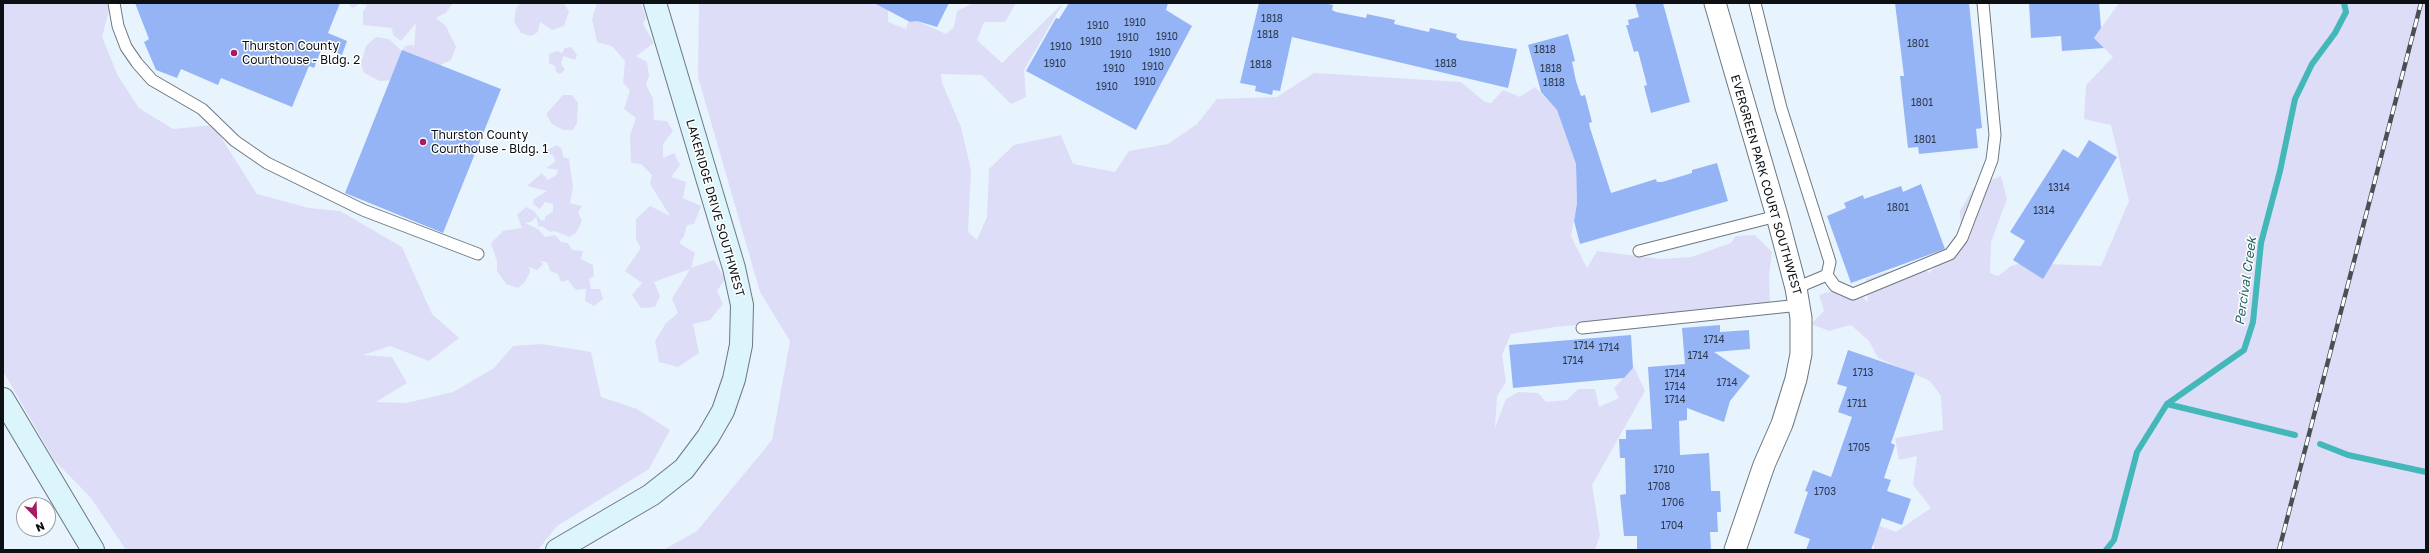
<!DOCTYPE html>
<style>
body{margin:0}
#map{position:relative;width:2429px;height:553px;overflow:hidden;background:#e8f4fd;font-family:"Golos Text",sans-serif}
canvas{display:block}
.frame{position:absolute;inset:0;border:4px solid #0c1013;pointer-events:none}
.north{position:absolute;left:16px;top:497px;width:40px;height:40px;box-sizing:border-box;background:#fff;border:1px solid #9e9fa1;border-radius:50%;rotate:157deg;font-size:11px;font-weight:700;line-height:16px;text-align:center;color:#0c1013}
.north::after{content:'';display:block;margin:auto;width:14px;height:18px;background:#a51c64;clip-path:polygon(50% 0,100% 100%,50% 72%,0 100%)}
</style>
<div id="map">
<canvas width="2429" height="553"></canvas>
<div class="frame"></div>
<div class="north">N</div>
</div>
<script>
const g = document.querySelector('canvas').getContext('2d');
g.lineJoin = 'round';
function fillPath(path, color) { g.fillStyle = color; g.fill(path, 'evenodd'); }
const shape = rows => new Path2D(rows.map(r => 'M' + r).join(''));
function stroke(path, color, width, dash) { g.strokeStyle = color; g.lineWidth = width; g.lineCap = dash ? 'butt' : 'round'; g.setLineDash(dash || []); g.stroke(path); }
function drawText(font, color, halo, rows, align = 'center') {
  g.font = font + ' "Golos Text",sans-serif'; g.lineWidth = 3; g.setLineDash([]); g.textBaseline = 'middle'; g.strokeStyle = halo; g.fillStyle = color; for (const [text, x, y, turn = 0] of rows) {
    g.save(); g.translate(x, y); g.rotate((+turn || 0) * Math.PI / 180); g.textAlign = isNaN(turn) ? turn : align; if (halo) g.strokeText(text, 0, 0); g.fillText(text, 0, 0); g.restore();
  }
}
const green = shape([
 [3,3,111,3,102,37,118,76,139,108,173,129,213,125,257,194,309,208,340,211,402,247,432,314,459,338,429,361,390,346,363,355,392,357,407,383,376,402,406,403,453,392,494,368,513,346,542,344,591,352,601,397,637,409,670,430,649,469,557,526,538,550,126,550,91,498,54,460,3,371],
 [348,3,453,3,446,13,436,18,446,26,456,47,451,60,434,68,394,80,380,81,364,73,361,64,366,46,376,37,389,39,402,51,405,46,413,45,414,48,416,23,401,41,393,35,392,28,363,25,363,12,367,5,360,4,352,8],
 [521,3,564,3,569,12,564,26,552,30,540,22,538,32,531,36,521,33,514,22,516,8],
 [597,3,641,3,646,18,643,24,654,43,636,56,647,62,649,76,646,84,653,99,654,120,667,121,673,131,663,144,663,158,674,153,680,165,671,177,686,182,683,198,701,206,694,224,687,225,684,236,679,243,695,253,691,268,714,260,725,279,717,291,723,304,710,320,693,324,699,353,678,367,659,362,655,341,666,323,678,313,672,299,690,269,654,282,660,296,655,307,641,308,632,295,642,283,625,271,641,248,636,240,636,219,650,206,670,216,650,184,652,175,641,164,631,163,630,135,636,118,624,109,630,90,623,83,625,61,612,46,597,42,592,19],
 [699,3,877,3,888,7,888,22,906,29,908,22,917,21,946,34,954,27,957,11,973,3,1016,3,1005,22,984,22,977,40,1002,63,1063,3,1024,70,1026,97,1011,104,982,75,941,74,942,83,961,127,971,170,968,232,977,240,987,217,989,169,1014,145,1061,135,1073,164,1115,172,1129,151,1168,144,1197,124,1217,99,1277,97,1314,73,1461,82,1485,102,1491,103,1503,90,1520,97,1535,87,1557,110,1576,164,1577,202,1571,236,1587,268,1597,251,1661,259,1691,257,1731,243,1736,236,1755,235,1772,252,1769,274,1770,307,1555,327,1511,334,1502,355,1506,382,1497,396,1495,428,1506,399,1518,392,1538,393,1546,402,1567,400,1578,389,1595,389,1599,407,1619,398,1614,388,1634,367,1645,391,1592,485,1600,535,1595,550,663,550,697,531,772,440,790,341,760,292,698,77],
 [2119,3,2426,3,2426,550,1874,550,1872,523,1896,532,1931,508,1913,485,1917,456,1899,460,1895,438,1943,430,1941,396,1930,381,1878,358,1869,341,1851,325,1829,331,1811,324,1824,311,1819,295,1851,285,1868,302,1866,279,1886,272,1899,274,1916,263,1929,273,1942,261,1961,227,1960,211,1974,187,2001,176,2007,199,1991,242,1990,273,1998,276,2011,266,2021,263,2101,266,2129,201,2111,125,2084,119,2086,85,2113,57,2094,38],
 [571,47,577,55,575,60,563,56,561,64,565,70,560,74,556,72,555,66,549,63,549,54,557,51,562,53,565,48],
 [563,95,572,95,578,103,577,123,573,130,563,130,552,124,546,114],
 [557,145,562,149,563,157,569,159,573,187,570,203,582,206,578,212,582,221,576,233,569,237,555,231,550,232,542,226,539,227,536,217,531,222,525,223,538,229,545,237,555,235,561,242,568,243,572,250,583,251,581,259,593,265,594,276,589,279,591,289,600,289,603,299,594,306,585,301,586,289,576,290,568,280,561,282,558,274,550,271,547,262,541,261,543,264,537,270,529,267,530,272,525,282,518,288,506,284,497,271,497,262,491,243,503,231,522,228,517,215,526,207,534,211,541,220,545,221,545,217,553,211,553,204,545,202,540,209,533,204,534,199,547,191,527,186,542,173,548,180,556,175,558,170,546,168,555,162,554,156,545,151]
]);
const stream = shape([
 [2167,404,2295,435],
 [2320,444,2348,455,2426,472],
 [2106,550,2114,540,2137,452,2167,404,2244,350,2253,322,2261,243,2280,171,2295,99,2312,64,2335,33,2346,12,2344,3]
]);
const building = shape([
 [135,3,340,3,328,33,347,41,342,55,322,48,314,68,309,66,292,107,221,78,218,85,181,69,177,78,156,70,144,42,149,39],
 [874,3,949,3,937,27,917,21,910,22],
 [1069,3,1168,3,1166,10,1192,26,1136,130,1026,71,1056,18,1059,19],
 [1259,3,1323,3,1333,5,1332,10,1336,12,1366,18,1367,14,1395,20,1394,24,1429,32,1430,28,1457,34,1456,37,1460,40,1517,49,1508,88,1292,37,1280,91,1273,90,1272,95,1255,91,1256,86,1240,83],
 [1635,3,1663,3,1690,102,1651,113,1644,86,1647,85,1638,51,1634,52,1626,25,1629,25,1628,20,1639,17],
 [1895,3,1969,3,1982,128,1976,129,1978,148,1919,154,1918,147,1908,148,1900,76,1904,76],
 [2029,3,2099,3,2101,28,2094,38,2104,48,2062,51,2061,36,2031,38],
 [1568,34,1575,61,1572,62,1576,81,1581,96,1585,95,1592,122,1589,123,1590,128,1611,193,1656,179,1657,182,1662,182,1692,173,1692,170,1717,163,1728,201,1580,244,1574,221,1577,203,1576,164,1557,110,1541,92,1528,45],
 [402,50,501,89,443,233,345,193],
 [2089,140,2117,157,2043,279,2013,260,2025,241,2010,232,2063,149,2078,158],
 [1921,184,1945,249,1851,283,1827,216,1846,208,1844,203,1863,195,1864,199,1901,186,1903,192],
 [1720,325,1720,332,1749,330,1750,349,1714,352,1750,376,1730,401,1724,422,1687,408,1687,420,1679,421,1680,455,1709,453,1711,491,1720,491,1721,512,1717,512,1718,532,1710,532,1711,550,1637,550,1637,536,1624,536,1620,495,1626,494,1625,458,1620,458,1619,439,1626,439,1626,430,1652,429,1648,367,1685,364,1682,328],
 [1631,335,1633,368,1624,378,1513,388,1509,345],
 [1848,350,1915,373,1891,443,1895,445,1884,478,1891,480,1887,491,1911,499,1902,525,1882,518,1871,550,1806,550,1810,539,1794,533,1808,492,1805,491,1813,470,1831,477,1852,417,1838,412,1847,387,1837,384]
]);
const lane = shape([
 [114,3,118,26,126,47,137,63,152,80,202,109,235,141,267,163,363,210,478,254],
 [1755,3,1781,108,1830,262,1827,275,1796,288],
 [1639,251,1777,216],
 [1827,275,1835,286,1853,294,1950,254,1962,238,1992,160,1995,135,1983,3],
 [1582,328,1800,305]
]);
const street = shape([
 [1715,3,1777,216,1796,288,1801,318,1801,354,1796,379,1782,424,1764,465,1735,550]
]);
const secondary = shape([
 [3,399,93,550],
 [557,550,651,495,684,469,708,437,723,411,734,379,741,345,742,305,734,268,655,3]
]);
const rail = shape([
 [2279,550,2421,3]
]);
const markers = [
 [234,53,4,"#a51c64"],
 [423,142,4,"#a51c64"]
];
const numberNames = [
 ["1818",1272,19],
 ["1910",1135,23],
 ["1910",1098,26],
 ["1818",1268,35],
 ["1910",1167,37],
 ["1910",1128,38],
 ["1910",1091,42],
 ["1801",1918,44],
 ["1910",1061,47],
 ["1818",1545,50],
 ["1910",1160,53],
 ["1910",1121,55],
 ["1910",1055,64],
 ["1818",1446,64],
 ["1818",1261,65],
 ["1910",1153,67],
 ["1910",1114,69],
 ["1818",1551,69],
 ["1910",1145,82],
 ["1818",1554,83],
 ["1910",1107,87],
 ["1801",1922,103],
 ["1801",1925,140],
 ["1314",2059,188],
 ["1801",1898,208],
 ["1314",2044,211],
 ["1714",1714,340],
 ["1714",1584,346],
 ["1714",1609,348],
 ["1714",1698,356],
 ["1714",1573,361],
 ["1713",1863,373],
 ["1714",1675,374],
 ["1714",1727,383],
 ["1714",1675,387],
 ["1714",1675,400],
 ["1711",1857,404],
 ["1705",1859,448],
 ["1710",1664,470],
 ["1708",1659,487],
 ["1703",1825,492],
 ["1706",1673,503],
 ["1704",1672,526]
];
const poiNames = [
 ["Thurston County",242,46],
 ["Courthouse - Bldg. 2",242,60],
 ["Thurston County",431,135],
 ["Courthouse - Bldg. 1",431,149]
];
const streetNames = [
 ["EVERGREEN PARK COURT SOUTHWEST",1766,185,74],
 ["LAKERIDGE DRIVE SOUTHWEST",715,208,74]
];
const waterNames = [
 ["Percival Creek",2246,281,-82]
];
fillPath(green, '#ddddf7');
stroke(stream, '#44b7b8', 6);
fillPath(building, '#94b4f6');
stroke(lane, '#6d777f', 13);
stroke(street, '#6d777f', 23);
stroke(secondary, '#6d777f', 24);
stroke(lane, '#fff', 11);
stroke(street, '#fff', 21);
stroke(secondary, '#dcf4fb', 22);
stroke(rail, '#495054', 4.5);
stroke(rail, '#fff', 3, [9]);
for (const [x, y, r, color] of markers) { const dot = new Path2D(); dot.arc(x, y, r, 0, 2 * Math.PI); g.fillStyle = color; g.fill(dot); stroke(dot, '#fff', 1.5); }
drawText('10px', '#2e394c', null, numberNames);
drawText('12px', '#0c1013', '#fff', poiNames, 'left');
drawText('12px', '#0c1013', '#fff', streetNames);
drawText('italic 13px', '#246363', '#fff', waterNames);
</script>
